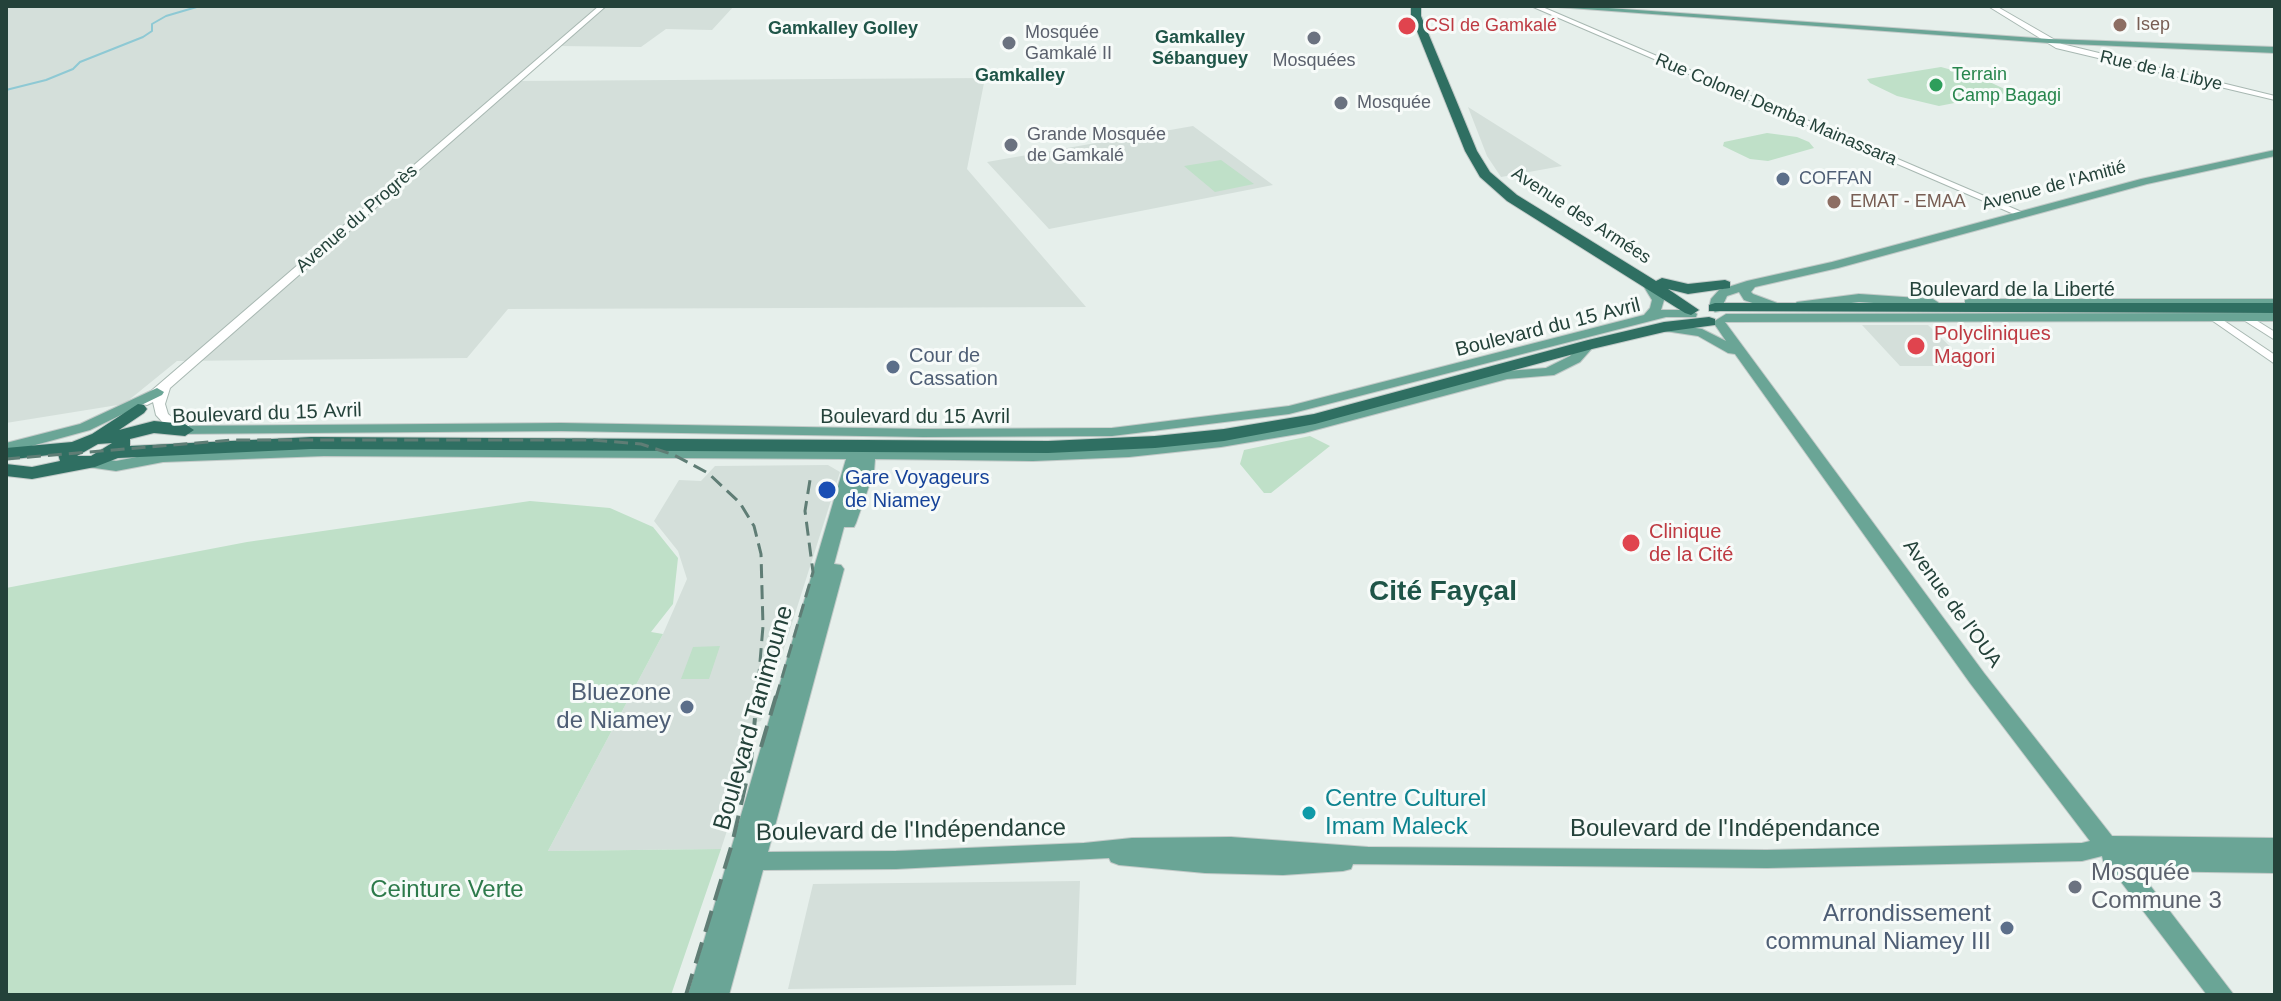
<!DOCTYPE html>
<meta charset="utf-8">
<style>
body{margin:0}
#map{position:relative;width:2281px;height:1001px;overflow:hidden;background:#e6efeb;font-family:Helvetica,sans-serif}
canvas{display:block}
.frame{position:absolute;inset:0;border:8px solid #24423a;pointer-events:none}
</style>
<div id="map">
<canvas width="2281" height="1001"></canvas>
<div class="frame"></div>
</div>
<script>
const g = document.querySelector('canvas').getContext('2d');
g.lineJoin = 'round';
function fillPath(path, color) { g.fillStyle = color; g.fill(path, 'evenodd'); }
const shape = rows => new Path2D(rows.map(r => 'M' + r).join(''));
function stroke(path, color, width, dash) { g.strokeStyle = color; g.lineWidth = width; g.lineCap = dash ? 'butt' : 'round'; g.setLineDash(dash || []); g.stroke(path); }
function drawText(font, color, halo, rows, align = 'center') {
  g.font = font + ' Helvetica,sans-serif'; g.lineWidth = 6; g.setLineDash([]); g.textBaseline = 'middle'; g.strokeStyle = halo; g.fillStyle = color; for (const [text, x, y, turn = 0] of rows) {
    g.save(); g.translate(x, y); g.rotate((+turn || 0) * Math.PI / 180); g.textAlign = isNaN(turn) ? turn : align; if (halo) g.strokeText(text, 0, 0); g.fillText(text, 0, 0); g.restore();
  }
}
const built = shape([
 [6,6,734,6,712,30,666,29,641,47,558,46,517,81,985,78,967,169,1086,307,508,309,467,358,177,361,124,404,6,423],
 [1468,107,1562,166,1501,177,1487,156],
 [1193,126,1273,185,1049,229,987,162],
 [1862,325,1928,325,1970,366,1900,366],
 [828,465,840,472,761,721,748,724,741,788,721,849,548,851,663,634,687,579,678,551,654,521,679,480,701,481,715,466],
 [1080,881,1076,985,788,989,813,884]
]);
const green = shape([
 [1941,67,1981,78,2011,92,1939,106,1897,96,1870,83,1867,79],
 [1767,133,1797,137,1809,142,1814,148,1768,161,1750,159,1723,146,1724,142],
 [1221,160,1254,184,1215,192,1184,166],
 [1310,436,1330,446,1271,493,1264,493,1240,464,1244,450],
 [530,501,610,508,653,527,678,558,673,604,651,632,663,634,548,851,721,849,671,995,6,995,6,588,247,542],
 [720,646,709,679,681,679,693,647]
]);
const stream = shape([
 [6,90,46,80,73,69,80,62,143,37,152,31,152,24,166,16,200,6]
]);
const minor = shape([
 [599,6,606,6,170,388,165,404,168,414,178,422,189,425,190,428,189,431,184,432,168,428,156,415,153,402,147,405,143,404,141,401,143,398,599,6],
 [1531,6,1540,6,2024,213,2016,215,1531,6],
 [1988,6,1996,6,2062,44,2275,96,2275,100,2056,48,1988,6],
 [2214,314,2275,355,2275,364,2210,319,2208,317,2214,314],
 [2246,314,2275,332,2275,340,2242,319,2240,317,2246,314]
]);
const major = shape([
 [1543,6,1580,6,2049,39,2275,47,2275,53,2049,43,1543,6],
 [2275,150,2275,156,2147,184,1838,268,1755,287,1751,292,1753,294,1780,304,1780,310,1772,310,1744,300,1739,292,1727,296,1720,311,1715,312,1709,308,1711,299,1719,290,1747,281,1832,262,2141,179,2275,150],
 [1647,278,1651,279,1664,300,1661,310,1691,310,1697,314,1696,317,1666,317,1289,414,1112,436,923,437,561,431,172,434,165,430,172,426,561,423,923,429,1112,428,1289,406,1644,315,1650,308,1652,300,1641,282,1647,278],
 [1859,294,1933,299,1939,303,1933,307,1859,302,1797,310,1791,306,1797,302,1859,294],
 [1969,299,2275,299,2275,307,1965,306,1965,300,1969,299],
 [2275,313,2275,321,1725,322,1984,673,2112,836,2275,838,2275,873,2139,871,2234,995,2207,995,2112,870,2105,868,2102,856,2082,861,1767,868,1353,864,1351,869,1343,871,1283,875,1205,873,1119,865,1111,862,1109,858,896,869,763,870,729,995,688,995,846,459,324,456,163,462,116,471,88,467,80,462,88,457,116,461,163,452,324,446,1033,451,1129,447,1221,437,1303,425,1507,371,1546,368,1570,356,1583,342,1588,341,1595,345,1580,362,1554,375,1507,379,1304,433,1221,447,1129,457,1033,461,875,459,874,472,856,523,854,527,844,527,834,564,841,565,844,569,768,852,896,851,1084,843,1132,838,1231,837,1368,847,1767,850,2082,843,2090,841,1970,683,1735,354,1728,353,1698,336,1665,331,1658,327,1665,323,1702,329,1726,341,1713,322,1726,314,2275,313],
 [157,388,164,392,162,395,90,430,6,453,6,443,80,424,157,388]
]);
const highway = shape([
 [1411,6,1421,6,1421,16,1456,100,1477,151,1490,172,1517,195,1656,281,1662,278,1688,284,1725,280,1730,282,1730,288,1688,294,1668,289,1699,310,1691,315,1685,313,1507,201,1480,177,1465,151,1411,16,1411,6],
 [1715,303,2275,303,2275,313,1709,311,1709,305,1715,303],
 [1709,317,1715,319,1715,325,1664,332,1592,349,1315,424,1224,441,1155,448,1048,453,311,449,118,458,95,467,32,479,6,476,6,464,32,467,60,461,58,454,6,460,6,448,72,442,92,434,138,404,144,405,147,409,144,413,119,430,154,421,185,424,194,430,185,436,154,433,130,439,130,446,311,437,1048,441,1155,436,1224,429,1314,414,1588,340,1664,322,1709,317],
 [112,443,91,456,77,456,98,444,112,443]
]);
const railFar1 = shape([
 [6,459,232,440,592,440,641,444,674,455,708,473,740,503,754,526,761,554,763,626,757,698],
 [776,698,813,572,805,511,810,480]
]);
const rail = shape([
 [761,747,776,696],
 [686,995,732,844,751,761,757,696]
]);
const markers = [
 [2120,25,8,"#8d6e63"],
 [1407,26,10,"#e0444e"],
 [1314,38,8,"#6b7280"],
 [1009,43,8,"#6b7280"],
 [1936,85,8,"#2e9e5b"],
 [1341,103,8,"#6b7280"],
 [1011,145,8,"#6b7280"],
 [1783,179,8,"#5c6f8a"],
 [1834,202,8,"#8d6e63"],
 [1916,346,10,"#e0444e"],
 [893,367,8,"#5c6f8a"],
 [827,490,10,"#1a4fb4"],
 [1631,543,10,"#e0444e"],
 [687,707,8,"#5c6f8a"],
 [1309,813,8,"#0f9aa8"],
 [2075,887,8,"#6b7280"],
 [2007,928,8,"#5c6f8a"]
];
const farEducationnames = [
 ["Isep",2136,25],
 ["EMAT - EMAA",1850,202]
];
const farHealthnames = [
 ["CSI de Gamkalé",1425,26]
];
const farNeighbourhoodnames = [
 ["Gamkalley Golley",843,29],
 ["Gamkalley",1200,38],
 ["Sébanguey",1200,59],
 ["Gamkalley",1020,76]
];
const farWorshipnames = [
 ["Mosquée",1025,33],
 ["Gamkalé II",1025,54],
 ["Mosquées",1314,61,"center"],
 ["Mosquée",1357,103],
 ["Grande Mosquée",1027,135],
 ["de Gamkalé",1027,156]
];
const farStreetnames = [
 ["Rue de la Libye",2161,71,13],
 ["Rue Colonel Demba Mainassara",1776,110,23],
 ["Avenue de l'Amitié",2054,186,-15],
 ["Avenue des Armées",1581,216,33],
 ["Avenue du Progrès",357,219,-41]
];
const farLeisurenames = [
 ["Terrain",1952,75],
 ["Camp Bagagi",1952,96]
];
const farServicenames = [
 ["COFFAN",1799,179]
];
const streetNames = [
 ["Boulevard de la Liberté",2012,290],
 ["Boulevard du 15 Avril",1548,328,-14],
 ["Boulevard du 15 Avril",267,414,-2],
 ["Boulevard du 15 Avril",915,417],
 ["Avenue de l'OUA",1952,604,54]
];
const healthNames = [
 ["Polycliniques",1934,334],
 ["Magori",1934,357],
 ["Clinique",1649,532],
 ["de la Cité",1649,555]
];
const serviceNames = [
 ["Cour de",909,356],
 ["Cassation",909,379]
];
const transitNames = [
 ["Gare Voyageurs",845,478],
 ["de Niamey",845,501]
];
const nearServicenames = [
 ["Bluezone",671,693],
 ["de Niamey",671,721],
 ["Arrondissement",1991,914],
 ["communal Niamey III",1991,942]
];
const nearStreetnames = [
 ["Boulevard Tanimoune",754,718,-74],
 ["Boulevard de l'Indépendance",1725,829],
 ["Boulevard de l'Indépendance",911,831,-1]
];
const nearCulturenames = [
 ["Centre Culturel",1325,799],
 ["Imam Maleck",1325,827]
];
const nearWorshipnames = [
 ["Mosquée",2091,873],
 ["Commune 3",2091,901]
];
const nearParknames = [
 ["Ceinture Verte",447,890]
];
const districtNames = [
 ["Cité Fayçal",1443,592]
];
fillPath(built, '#d4dfda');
fillPath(green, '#bfe0c8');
stroke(stream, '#8ec9d4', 2);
stroke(minor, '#a8b8b2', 2);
stroke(major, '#c2cac8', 2);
stroke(highway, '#c2cac8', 2);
fillPath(minor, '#fff');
fillPath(major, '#6aa596');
fillPath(highway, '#2f6f62');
stroke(railFar1, '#5f7d75', 3, [14, 7]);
stroke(rail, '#5f7d75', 4, [22, 11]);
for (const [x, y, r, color] of markers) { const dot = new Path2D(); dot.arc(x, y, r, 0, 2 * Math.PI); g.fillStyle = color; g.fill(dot); stroke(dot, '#f7fbf9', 3); }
drawText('18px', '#785e54', '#f7fbf9', farEducationnames, 'left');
drawText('18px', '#be3a42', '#f7fbf9', farHealthnames, 'left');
drawText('bold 18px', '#1f5548', '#f7fbf9', farNeighbourhoodnames);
drawText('18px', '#5b616d', '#f7fbf9', farWorshipnames, 'left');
drawText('18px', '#24423a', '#f7fbf9', farStreetnames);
drawText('18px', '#27864d', '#f7fbf9', farLeisurenames, 'left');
drawText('18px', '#4e5e75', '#f7fbf9', farServicenames, 'left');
drawText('20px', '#24423a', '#f7fbf9', streetNames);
drawText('20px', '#be3a42', '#f7fbf9', healthNames, 'left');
drawText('20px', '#4e5e75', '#f7fbf9', serviceNames, 'left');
drawText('20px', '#164399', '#f7fbf9', transitNames, 'left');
drawText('24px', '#4e5e75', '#f7fbf9', nearServicenames, 'right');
drawText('24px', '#24423a', '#f7fbf9', nearStreetnames);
drawText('24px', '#0d838f', '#f7fbf9', nearCulturenames, 'left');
drawText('24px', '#5b616d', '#f7fbf9', nearWorshipnames, 'left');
drawText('24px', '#2d7a4b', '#f7fbf9', nearParknames);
drawText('bold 28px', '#1f5548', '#f7fbf9', districtNames);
</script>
